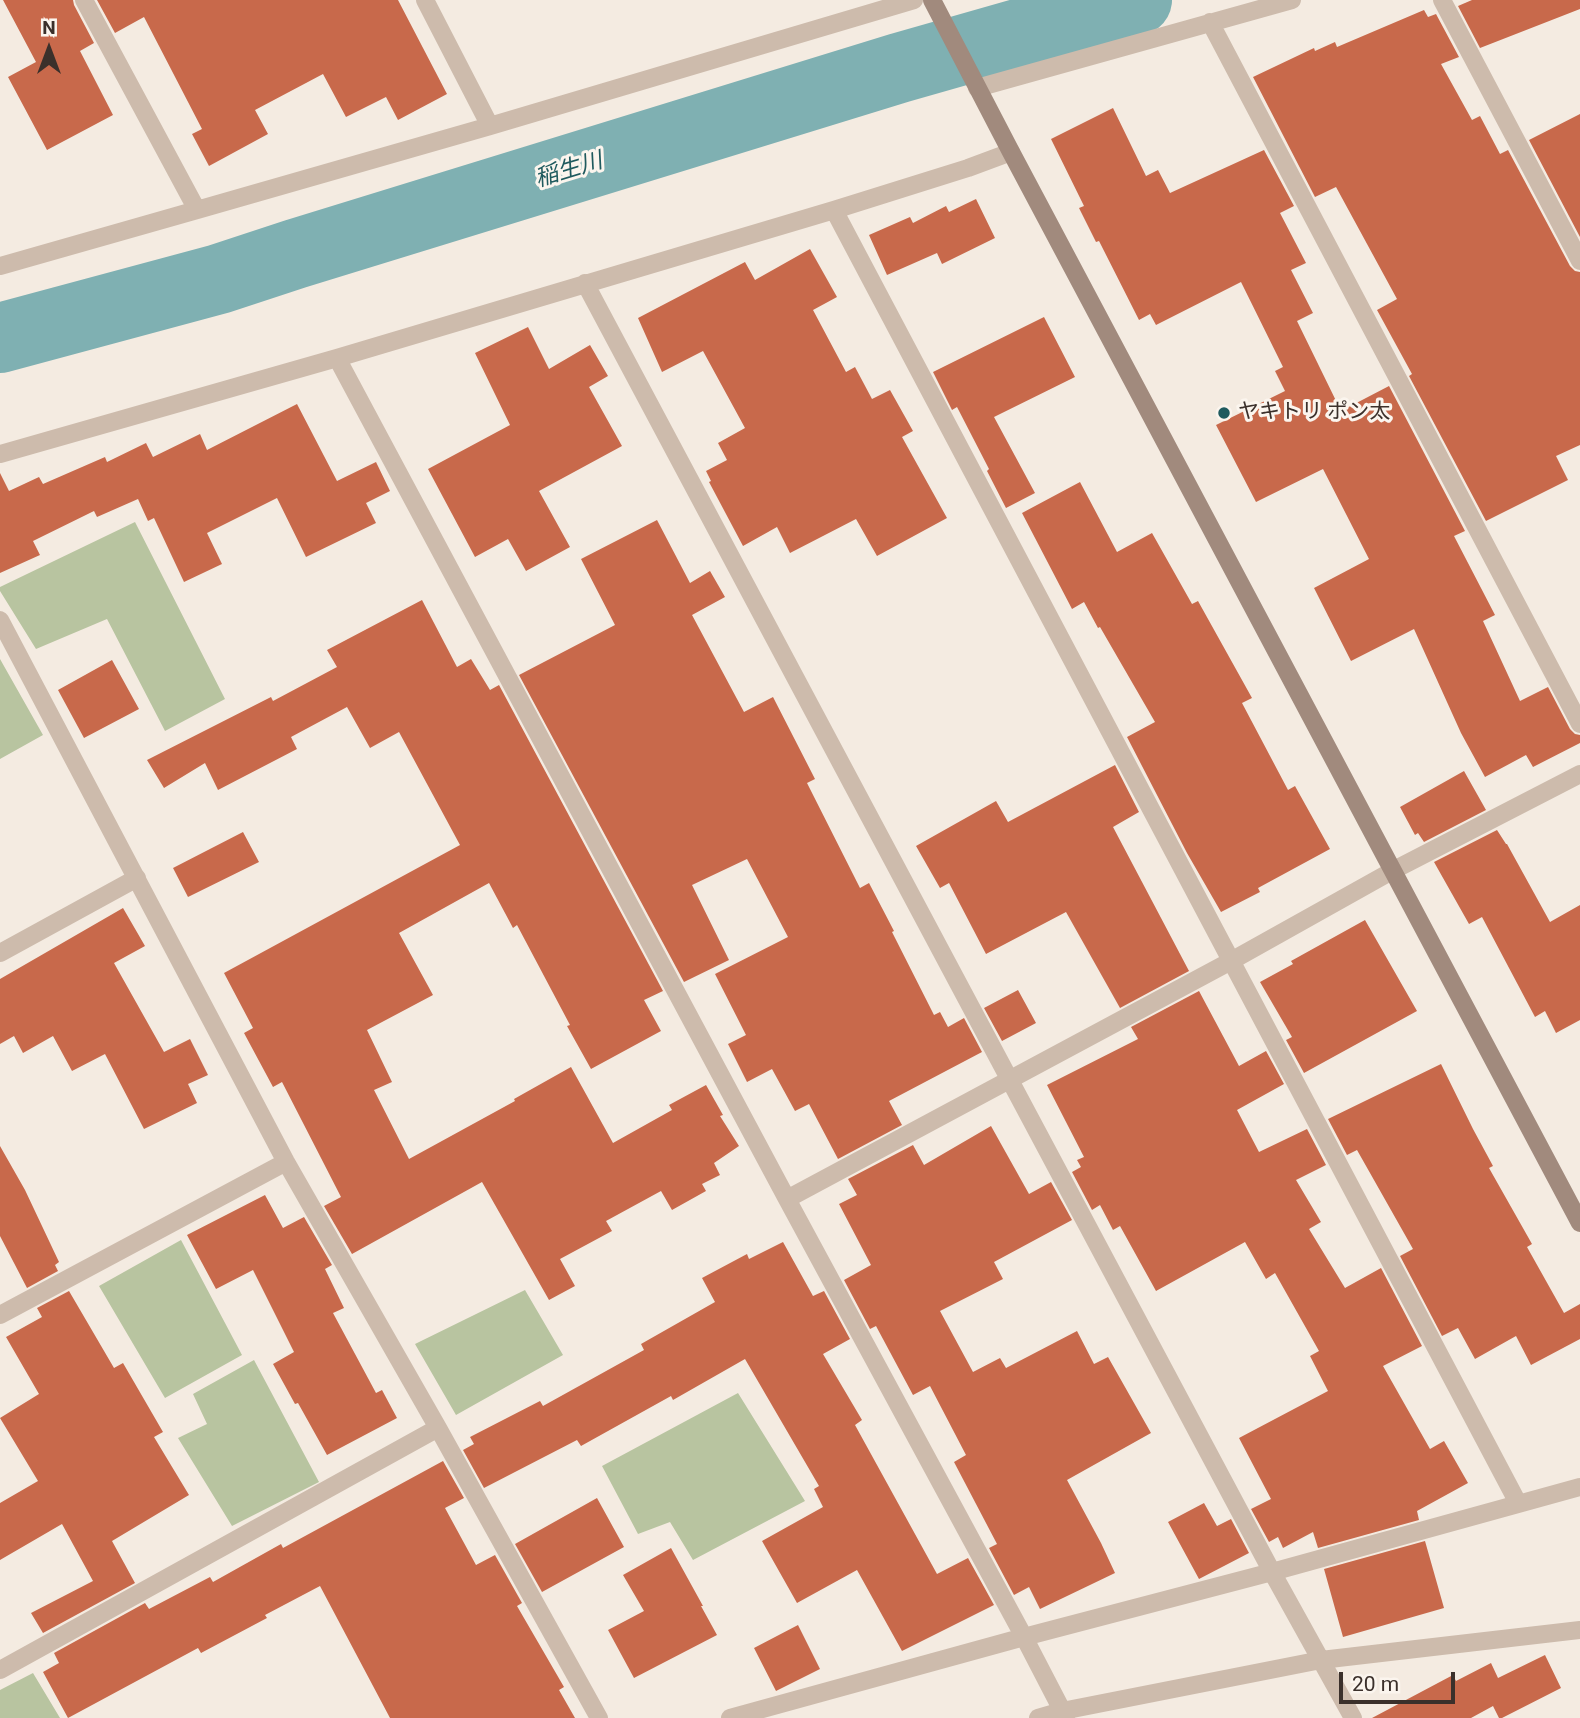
<!DOCTYPE html>
<meta charset="utf-8">
<style>
body{margin:0}
#map{position:relative;width:1580px;height:1718px;overflow:hidden;background:#f4ebe1;font-family:Roboto,sans-serif}
canvas{display:block}
.north{position:absolute;left:14px;top:14px;width:70px;height:70px;-webkit-text-stroke:5px #fbf5ee;paint-order:stroke;rotate:0deg;font-size:19px;font-weight:700;line-height:28px;text-align:center;color:#3b302b}
.north::after{content:'';display:block;margin:auto;width:24px;height:32px;background:#3b302b;clip-path:polygon(50% 0,100% 100%,50% 72%,0 100%)}
.scale{position:absolute;left:1339px;top:1672px;width:116px;height:32px;box-sizing:border-box;border:4px solid #3b302b;border-top:0;padding-left:9px;font-size:21px;line-height:24px;white-space:nowrap;color:#3b302b;-webkit-text-stroke:5px #fbf5ee;paint-order:stroke}
</style>
<div id="map">
<canvas width="1580" height="1718"></canvas>
<div class="north">N</div>
<div class="scale">20 m</div>
</div>
<script>
const g = document.querySelector('canvas').getContext('2d');
g.lineJoin = 'round';
function fillPath(path, color) { g.fillStyle = color; g.fill(path, 'evenodd'); }
const shape = rows => new Path2D(rows.map(r => 'M' + r).join(''));
function stroke(path, color, width, dash) { g.strokeStyle = color; g.lineWidth = width; g.lineCap = dash ? 'butt' : 'round'; g.setLineDash(dash || []); g.stroke(path); }
function drawText(font, color, halo, rows, align = 'center') {
  g.font = font + ' Roboto,"Noto Sans JP",sans-serif'; g.lineWidth = 6; g.setLineDash([]); g.textBaseline = 'middle'; g.strokeStyle = halo; g.fillStyle = color; for (const [text, x, y, turn = 0] of rows) {
    g.save(); g.translate(x, y); g.rotate((+turn || 0) * Math.PI / 180); g.textAlign = isNaN(turn) ? turn : align; if (halo) g.strokeText(text, 0, 0); g.fillText(text, 0, 0); g.restore();
  }
}
const green = shape([
 [135,522,225,699,165,731,107,619,36,649,0,591,0,587],
 [0,659,43,735,0,759],
 [181,1240,242,1355,165,1398,99,1286],
 [525,1290,563,1355,456,1415,415,1344],
 [254,1360,319,1482,232,1526,178,1438,207,1424,193,1394],
 [738,1393,805,1501,693,1560,670,1522,638,1534,602,1466],
 [33,1673,60,1718,0,1718,0,1690]
]);
const river = shape([
 [0,338,219,279,295,254,899,68,1137,0]
]);
const building = shape([
 [3,0,73,0,74,5,94,43,80,51,113,115,47,150,8,77,36,62],
 [97,0,398,0,447,94,398,120,386,97,346,117,323,74,255,110,268,134,209,166,192,134,202,129,144,17,115,33],
 [1472,0,1580,0,1580,9,1480,48,1458,6],
 [1424,10,1428,17,1436,14,1459,57,1441,64,1472,120,1480,116,1500,154,1508,150,1570,266,1575,271,1580,272,1580,445,1556,456,1568,480,1486,521,1409,376,1412,374,1377,310,1397,299,1336,187,1315,197,1253,77,1314,48,1315,51,1335,42,1337,47],
 [1113,108,1146,176,1158,170,1170,193,1264,150,1294,206,1280,213,1306,263,1291,270,1313,313,1297,321,1341,411,1389,386,1465,531,1454,536,1495,615,1483,621,1520,701,1548,687,1570,729,1575,734,1580,735,1580,743,1533,767,1526,755,1485,777,1461,733,1414,629,1351,661,1314,588,1369,559,1323,469,1256,502,1216,425,1285,391,1275,371,1283,367,1241,282,1156,325,1150,314,1139,320,1099,241,1096,242,1079,208,1084,206,1051,139],
 [1580,114,1580,237,1529,140],
 [976,199,995,238,942,264,937,253,887,275,869,235,910,217,913,223,946,206,949,212],
 [810,249,837,297,813,310,846,372,855,367,872,399,890,390,913,431,902,437,947,518,877,556,856,519,790,553,777,527,743,546,709,482,711,481,706,471,727,460,718,443,745,428,703,351,662,372,638,318,745,262,755,280],
 [1044,317,1075,377,994,417,1035,493,1006,508,987,471,989,469,957,407,952,410,933,372],
 [528,327,549,369,590,345,608,376,589,387,622,446,539,491,570,547,526,571,508,539,475,557,428,469,510,425,475,353],
 [297,404,337,481,376,462,390,491,366,503,376,523,306,557,277,498,207,533,222,564,184,582,154,518,148,521,138,499,97,517,94,511,33,541,40,555,0,573,0,473,9,491,39,477,43,484,105,457,107,462,146,443,153,457,200,434,207,450],
 [1080,482,1117,552,1152,533,1192,604,1198,601,1252,698,1242,703,1288,790,1295,786,1330,849,1258,888,1260,892,1221,912,1187,853,1127,737,1155,722,1100,627,1098,628,1084,602,1072,609,1022,513],
 [657,520,690,583,710,571,725,597,692,615,744,712,773,697,815,779,807,783,860,888,869,883,894,931,892,932,934,1015,940,1012,948,1027,964,1018,982,1052,889,1101,902,1125,838,1159,809,1104,795,1111,772,1069,747,1082,728,1044,746,1035,715,974,788,937,747,859,692,885,729,960,684,982,519,675,615,625,581,559],
 [422,600,457,667,471,659,490,690,499,685,663,991,644,1000,661,1031,591,1069,567,1026,570,1025,517,925,513,928,489,883,399,933,433,995,367,1030,392,1082,374,1090,409,1159,515,1101,514,1099,571,1067,613,1143,672,1110,669,1105,706,1085,723,1115,720,1116,739,1146,714,1163,720,1175,702,1184,706,1191,672,1210,661,1191,606,1221,612,1231,560,1259,575,1286,549,1300,482,1182,352,1254,324,1206,341,1197,282,1082,273,1087,244,1033,253,1028,224,973,460,845,399,732,370,748,347,707,291,737,297,749,218,790,205,763,164,788,147,760,271,697,273,701,337,667,327,650],
 [112,660,139,709,84,738,58,690],
 [1115,765,1139,812,1113,827,1189,971,1120,1008,1066,912,986,954,949,883,940,888,916,846,996,801,1008,822],
 [1464,771,1486,810,1424,842,1418,833,1415,835,1400,807],
 [1497,830,1506,844,1507,844,1550,922,1580,905,1580,1020,1556,1033,1545,1011,1535,1017,1482,917,1469,924,1434,862],
 [243,832,259,862,188,897,173,868],
 [123,908,145,946,114,963,164,1052,190,1039,208,1075,188,1084,197,1103,144,1129,105,1054,72,1071,53,1036,23,1053,14,1036,0,1044,0,979],
 [1365,920,1417,1011,1304,1073,1286,1040,1292,1037,1260,982,1293,964,1291,961],
 [1018,990,1036,1023,1002,1041,984,1008],
 [1199,991,1239,1066,1266,1051,1284,1084,1237,1110,1259,1152,1307,1129,1326,1165,1296,1180,1321,1222,1309,1229,1345,1288,1381,1268,1422,1346,1383,1366,1430,1449,1444,1441,1468,1483,1417,1511,1419,1520,1318,1548,1313,1532,1283,1548,1278,1537,1269,1542,1251,1509,1271,1499,1239,1438,1328,1391,1310,1356,1319,1351,1275,1273,1266,1279,1245,1242,1156,1291,1120,1226,1113,1230,1100,1205,1092,1210,1072,1172,1081,1167,1077,1160,1084,1157,1047,1085,1138,1039,1131,1027],
 [1441,1064,1473,1129,1493,1166,1489,1168,1532,1244,1527,1247,1564,1313,1580,1304,1580,1339,1531,1365,1516,1336,1475,1359,1458,1328,1442,1336,1400,1256,1413,1249,1357,1150,1347,1155,1328,1119],
 [991,1126,1029,1194,1051,1182,1072,1220,994,1262,1003,1279,940,1311,973,1372,1000,1358,1006,1368,1077,1331,1094,1364,1108,1357,1151,1433,1067,1480,1101,1543,1115,1573,1040,1609,1029,1587,1014,1595,989,1548,997,1544,954,1462,966,1455,930,1386,913,1395,876,1326,870,1329,844,1280,871,1265,839,1204,857,1195,848,1179,913,1145,924,1165],
 [0,1146,25,1190,59,1262,55,1265,58,1271,27,1288,0,1236],
 [265,1195,283,1228,304,1217,332,1265,325,1269,344,1308,333,1313,376,1393,382,1390,397,1418,327,1455,298,1403,295,1404,273,1364,294,1352,253,1270,216,1289,187,1235],
 [783,1242,813,1296,824,1291,850,1339,823,1354,862,1420,855,1425,937,1574,968,1558,994,1605,902,1651,857,1570,797,1603,762,1541,823,1507,814,1489,819,1486,745,1359,673,1400,671,1396,581,1446,577,1440,484,1488,463,1450,474,1444,470,1437,540,1401,543,1406,644,1350,641,1344,715,1302,702,1278,747,1254,749,1259],
 [69,1291,114,1368,123,1363,163,1432,154,1437,189,1495,112,1541,135,1583,43,1633,31,1613,93,1581,62,1524,0,1560,0,1503,38,1481,0,1418,39,1394,6,1337,42,1317,37,1308],
 [443,1461,464,1498,445,1508,476,1565,495,1555,522,1603,517,1606,564,1687,559,1690,575,1718,390,1718,320,1586,265,1615,267,1618,201,1653,198,1648,68,1718,43,1672,59,1663,54,1653,145,1603,149,1609,210,1577,213,1582,281,1544,283,1548],
 [597,1498,624,1547,542,1592,515,1544],
 [1204,1503,1217,1526,1231,1519,1249,1553,1199,1579,1168,1522],
 [1425,1541,1444,1608,1343,1637,1324,1569],
 [671,1548,703,1606,701,1606,717,1635,634,1678,608,1630,644,1611,623,1575],
 [798,1625,820,1669,776,1691,754,1648],
 [1545,1655,1561,1688,1502,1718,1499,1718,1493,1706,1471,1718,1372,1718,1453,1675,1456,1681,1491,1663,1498,1678]
]);
const street = shape([
 [84,0,197,210,490,126,914,0],
 [425,0,490,126],
 [1442,0,1580,261],
 [1210,22,1580,724],
 [977,88,1292,0],
 [834,210,1518,1503],
 [0,266,197,210],
 [585,283,1272,1572,1353,1718],
 [337,358,787,1199,1024,1637,1066,1718],
 [0,454,337,358,834,210,968,168,1011,152],
 [0,620,286,1162,438,1428,599,1718],
 [0,953,137,878],
 [787,1199,1231,961,1392,871,1580,774],
 [0,1315,286,1162],
 [0,1670,438,1428],
 [730,1718,1024,1637,1272,1572,1580,1487],
 [1038,1718,1062,1711,1321,1660,1580,1630]
]);
const secondary = shape([
 [932,0,1011,152,1580,1223]
]);
const markers = [
 [1224,413,7,"#1f5a5e"]
];
const poiNames = [
 ["ヤキトリ ポン太",1238,413]
];
const waterNames = [
 ["稲生川",569,171,-17]
];
fillPath(green, '#b8c4a0');
stroke(river, '#7fb0b2', 70);
fillPath(building, '#c8694b');
stroke(street, '#cdbbac', 18);
stroke(secondary, '#a18a7d', 18);
for (const [x, y, r, color] of markers) { const dot = new Path2D(); dot.arc(x, y, r, 0, 2 * Math.PI); g.fillStyle = color; g.fill(dot); stroke(dot, '#fbf5ee', 2.5); }
drawText('21px', '#3b302b', '#fbf5ee', poiNames, 'left');
drawText('italic 23px', '#1f5a5e', '#fbf5ee', waterNames);
</script>
